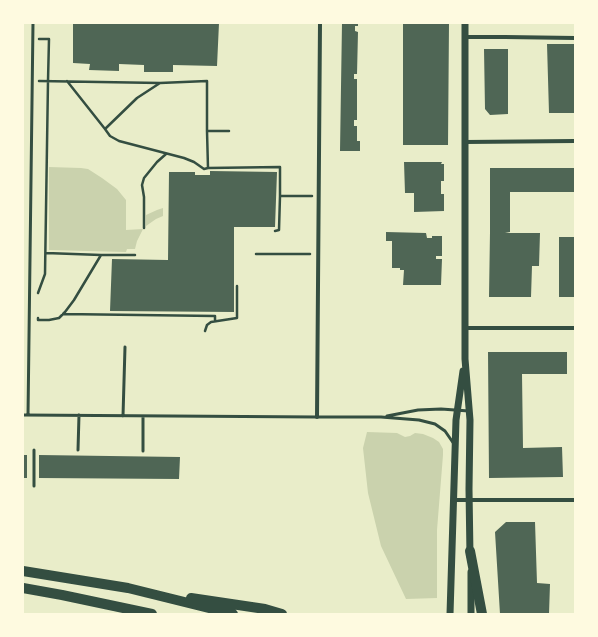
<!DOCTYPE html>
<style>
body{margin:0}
#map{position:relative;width:598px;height:637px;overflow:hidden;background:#e9edc9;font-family:"Work Sans",sans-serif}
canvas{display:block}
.frame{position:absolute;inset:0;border:24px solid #fefae0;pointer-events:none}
</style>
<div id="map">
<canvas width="598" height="637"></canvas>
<div class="frame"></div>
</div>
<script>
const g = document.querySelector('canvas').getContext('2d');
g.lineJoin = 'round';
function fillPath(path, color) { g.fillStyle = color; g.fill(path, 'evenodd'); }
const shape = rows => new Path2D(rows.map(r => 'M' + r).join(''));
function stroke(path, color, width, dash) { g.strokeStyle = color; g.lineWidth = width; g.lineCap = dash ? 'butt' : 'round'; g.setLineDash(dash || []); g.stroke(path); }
const green = shape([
 [49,167,81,168,88,169,102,178,117,189,126,200,126,230,143,229,137,241,135,249,127,249,126,252,49,250],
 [163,208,163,216,156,219,146,226,146,215,157,210],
 [367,432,397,433,405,437,410,436,415,433,423,434,433,438,439,442,443,449,443,455,437,530,437,598,406,599,381,546,368,493,363,448]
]);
const building = shape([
 [73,23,219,23,217,66,173,65,173,72,144,72,144,65,119,64,119,71,89,70,90,64,73,63],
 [342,23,358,23,358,26,355,26,355,31,358,32,357,74,354,74,354,79,357,79,357,120,354,120,354,126,357,126,357,141,360,141,360,151,340,151],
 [403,23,449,23,448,145,403,145],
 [547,44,575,44,575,113,549,113],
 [484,49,508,49,508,114,490,115,485,109],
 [404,162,442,162,441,164,444,164,444,181,441,181,441,194,444,194,444,211,414,212,414,193,405,193],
 [490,168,575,168,575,192,510,192,510,232,505,233,540,233,539,266,532,266,531,297,489,297,490,232],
 [210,171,277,172,275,227,234,227,234,312,110,311,112,259,168,260,169,172,195,172,195,175,210,175],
 [386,232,426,233,427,238,432,238,432,236,442,236,442,256,436,256,436,259,442,259,441,285,403,285,404,270,400,270,400,268,392,268,392,241,386,241],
 [559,237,575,237,575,297,559,297],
 [488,352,567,352,567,374,522,374,523,448,562,447,563,477,489,478],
 [23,455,27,455,27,478,23,478],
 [39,455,180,457,179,479,39,478],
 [506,522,535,522,537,583,550,584,549,614,500,614,495,532]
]);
const path = shape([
 [39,81,160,83,207,81,207,131,229,131],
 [67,81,105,129,137,98,160,83],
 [105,129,110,136,119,141,184,158,194,162,204,169,208,168,207,131],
 [208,168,280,167,280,196],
 [144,228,144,197,142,185,144,178,157,162,166,154],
 [275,231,279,230,280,196,312,196],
 [256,254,310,254],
 [101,255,135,255],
 [38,293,45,274,48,81,49,39,39,39],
 [63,314,215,316,215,321],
 [38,318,38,320,49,320,59,318,65,312,74,300,101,255,46,253],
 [205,331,207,325,211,322,237,318,237,286]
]);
const service = shape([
 [23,415,317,417,381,417,419,420,435,424,445,431,454,444],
 [28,415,33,23],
 [123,416,125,347],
 [143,416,143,451],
 [387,416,418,410,441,409,469,411],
 [78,450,79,415],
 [34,486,34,450]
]);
const minor = shape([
 [465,37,505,37,575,38],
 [465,142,575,141],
 [465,328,575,328],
 [317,417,320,23],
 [454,500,575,500]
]);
const tertiary = shape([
 [465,23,465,359,470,420,469,489,470,556],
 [471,572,471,614],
 [450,614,456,420,463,371]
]);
const primary = shape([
 [470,551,482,614],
 [23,571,128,588,233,614],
 [23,588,62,595,152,614],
 [191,598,265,609,282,614]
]);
fillPath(green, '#cad2ad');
fillPath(building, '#4f6655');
stroke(path, '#344e41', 2.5);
stroke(service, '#344e41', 3);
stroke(minor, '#344e41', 4);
stroke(tertiary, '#344e41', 7);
stroke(primary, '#344e41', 10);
</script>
